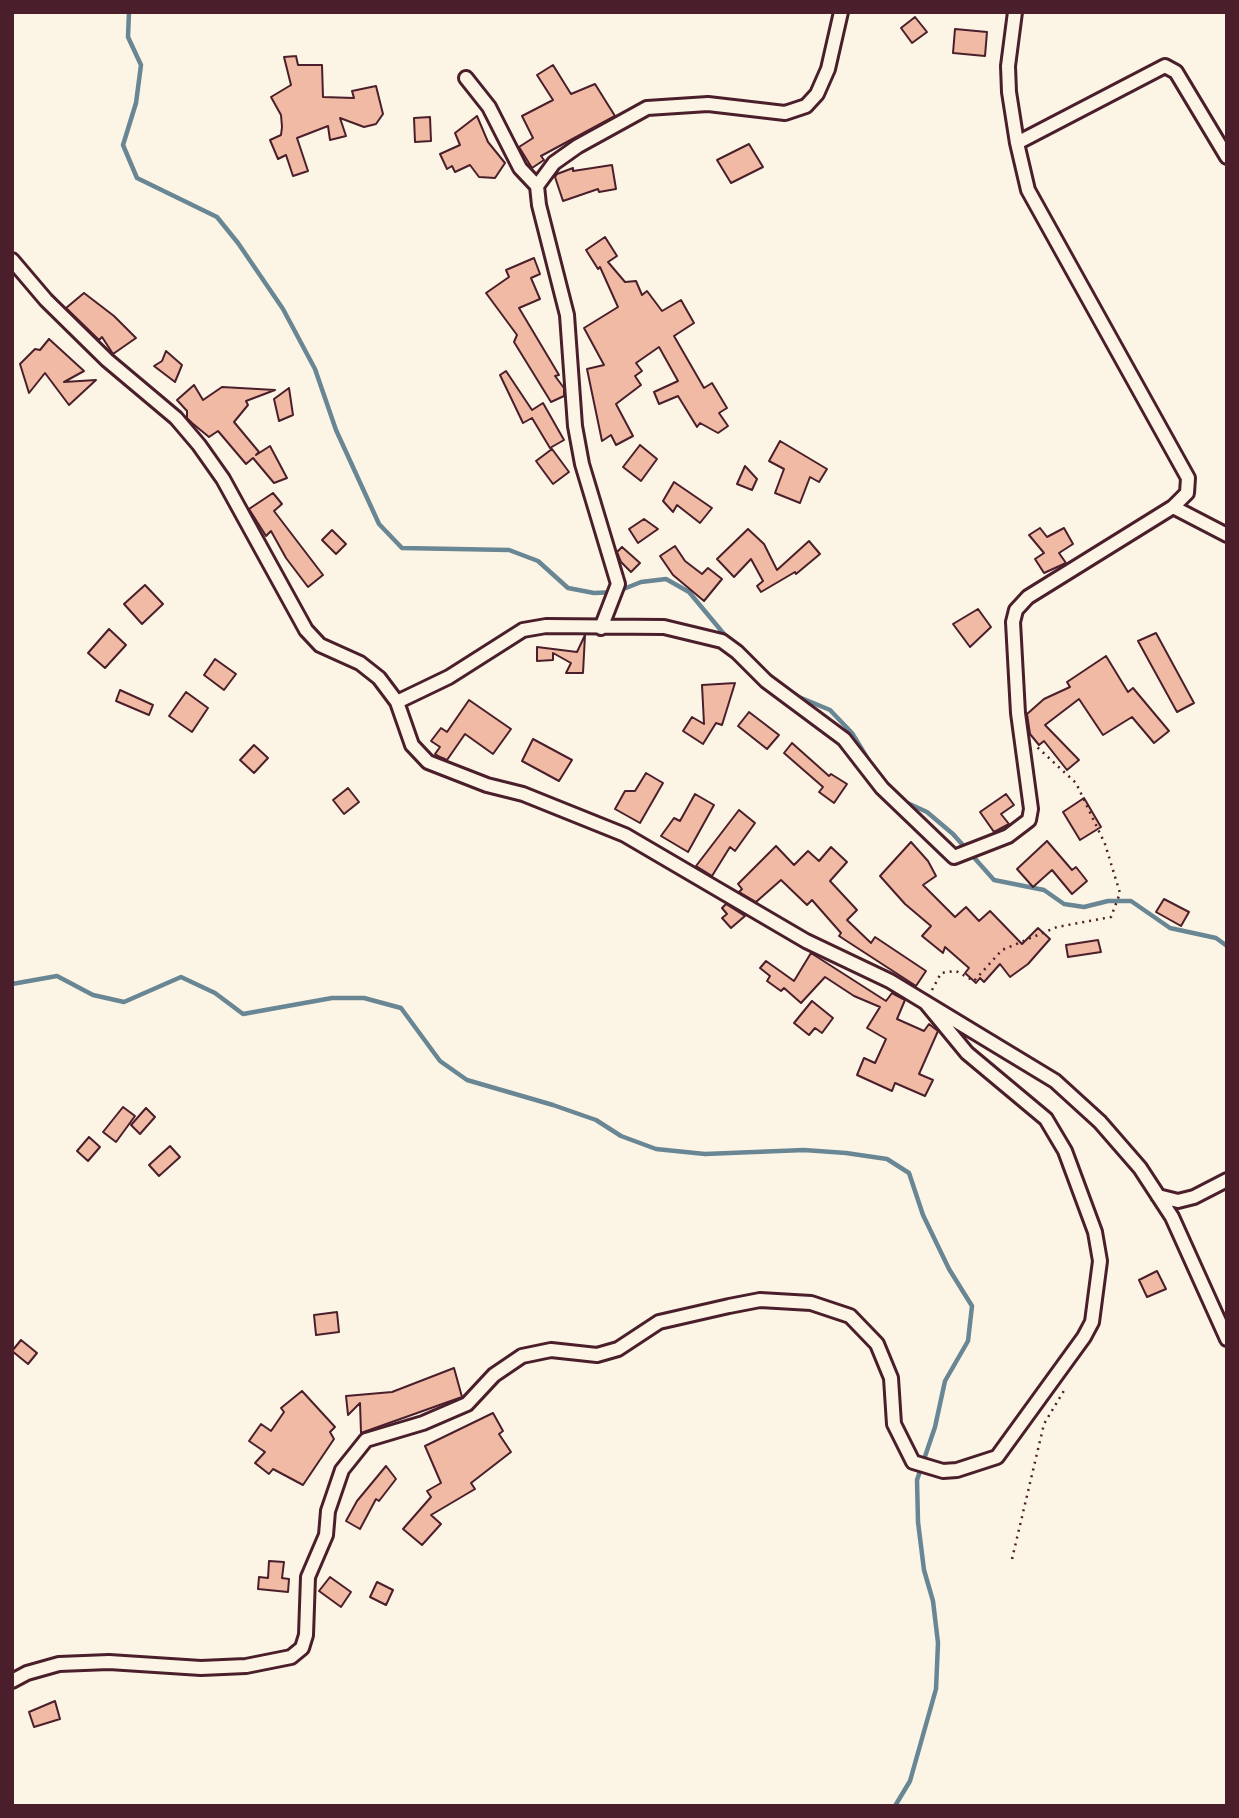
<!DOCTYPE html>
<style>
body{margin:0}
#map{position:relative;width:1239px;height:1818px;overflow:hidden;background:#fcf5e5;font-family:"Playpen Sans",sans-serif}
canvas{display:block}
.frame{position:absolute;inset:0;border:14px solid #4a1f2b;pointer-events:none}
</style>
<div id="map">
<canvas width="1239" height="1818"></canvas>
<div class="frame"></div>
</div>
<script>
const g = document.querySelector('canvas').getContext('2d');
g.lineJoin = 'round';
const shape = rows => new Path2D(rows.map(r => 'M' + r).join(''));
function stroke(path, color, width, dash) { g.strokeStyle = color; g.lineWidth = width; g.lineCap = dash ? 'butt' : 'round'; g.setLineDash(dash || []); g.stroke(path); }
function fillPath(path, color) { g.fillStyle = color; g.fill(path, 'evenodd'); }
const stream = shape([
 [129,12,128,37,141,65,136,103,123,145,137,178,217,217,238,243,283,309,315,369,336,430,379,524,402,548,509,550,538,561,568,588,594,593,616,592,641,582,666,579,689,592,729,640],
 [787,692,830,710,852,733,874,769],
 [903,801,927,812,953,834,994,880,1044,890,1064,904,1084,907,1108,901,1131,901,1170,928,1216,938,1227,946],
 [12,984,57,976,93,995,124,1002,181,977,215,993,243,1014,332,998,364,998,401,1008,440,1061,467,1080,553,1105,596,1120,621,1136,656,1149,705,1154,804,1150,846,1153,887,1159,909,1173,923,1215,949,1269,972,1306,968,1341,945,1381,935,1427,917,1480,918,1522,924,1570,933,1601,938,1643,936,1689,910,1781,895,1806]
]);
const building = shape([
 [915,17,927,32,912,43,901,28,915,17],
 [955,29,987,32,985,56,953,53,955,29],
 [296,56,298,65,322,65,323,97,354,98,352,91,376,86,383,114,376,124,364,127,340,118,346,136,330,140,328,126,297,138,308,171,293,176,286,155,278,159,270,140,281,135,282,127,281,115,271,97,291,85,284,57,296,56],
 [553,65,571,94,595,84,615,116,541,156,544,160,532,168,519,147,533,138,522,116,553,100,537,75,553,65],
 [477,116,488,142,505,163,495,178,479,177,470,165,455,172,452,166,447,169,440,154,460,145,455,133,477,116],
 [430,117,431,141,415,142,414,118,430,117],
 [749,144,763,167,731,183,717,160,749,144],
 [612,165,616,189,599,192,598,189,563,201,555,177,557,174,573,168,573,171,612,165],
 [605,237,617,256,608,262,625,282,636,281,642,295,647,291,662,311,681,300,694,323,674,336,704,388,712,383,727,408,719,413,728,426,718,433,700,423,697,427,678,396,659,404,654,392,678,381,659,347,636,363,642,371,635,376,641,385,616,404,633,436,616,445,611,435,602,441,587,369,604,365,584,328,618,307,600,267,598,269,586,250,605,237],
 [534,258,540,274,531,278,540,299,519,308,559,375,555,376,564,388,564,396,551,402,514,342,517,335,486,293,509,277,506,270,534,258],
 [84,293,114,316,136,338,113,354,102,337,99,340,66,308,84,293],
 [49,339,84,371,64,382,96,380,69,405,45,373,29,393,20,364,35,349,40,350,49,339],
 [166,351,182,365,175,382,154,366,162,361,166,351],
 [506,371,532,410,543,403,564,440,550,448,532,418,523,423,500,375,506,371],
 [194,385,203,400,222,387,275,390,246,401,248,405,234,422,259,452,256,455,270,446,287,478,274,483,253,458,246,464,218,431,209,437,192,423,187,418,187,411,177,400,194,385],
 [289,388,293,415,279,421,274,399,289,388],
 [780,441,827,469,819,482,810,477,800,503,775,493,784,469,769,461,780,441],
 [640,445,657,459,641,481,623,467,640,445],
 [552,449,569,472,553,484,536,461,552,449],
 [745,466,757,479,752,490,737,484,745,466],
 [674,482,712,508,700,523,677,505,673,512,663,501,674,482],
 [273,493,282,504,274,511,323,575,308,587,286,558,271,531,266,536,249,509,273,493],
 [644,519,658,529,638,543,629,529,644,519],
 [1040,528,1047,537,1064,528,1073,544,1059,553,1066,563,1044,573,1035,559,1044,553,1029,535,1040,528],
 [748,529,764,544,777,570,809,541,820,554,796,574,795,572,761,592,757,586,763,581,751,559,734,577,717,559,748,529],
 [332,530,346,544,336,554,322,540,332,530],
 [675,546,685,561,702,574,708,568,722,579,704,601,673,575,660,556,675,546],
 [622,547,640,563,631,572,621,562,617,552,622,547],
 [145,585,163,604,142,624,124,604,145,585],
 [978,609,991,627,970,647,953,624,978,609],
 [109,629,126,645,105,668,88,653,109,629],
 [1156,633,1194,703,1177,712,1138,641,1156,633],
 [585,635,583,673,566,673,571,663,553,653,553,660,537,661,537,647,577,652,585,635],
 [1106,656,1128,692,1133,688,1169,731,1154,743,1132,717,1103,735,1079,699,1045,725,1079,760,1067,770,1044,741,1039,745,1030,734,1027,714,1044,699,1070,687,1067,682,1106,656],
 [215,659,236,674,224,690,204,675,215,659],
 [735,683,722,725,716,723,703,744,683,731,692,717,704,724,702,685,735,683],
 [120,690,153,705,149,715,116,701,120,690],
 [186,692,208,708,192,732,169,716,186,692],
 [469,700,511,729,493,754,465,734,447,760,440,757,435,754,440,747,431,741,441,728,447,732,469,700],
 [749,712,779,735,767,749,738,726,749,712],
 [533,739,572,760,559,781,522,761,533,739],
 [792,743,829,776,831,774,847,784,834,803,819,792,823,787,784,753,792,743],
 [254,745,268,758,254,773,240,760,254,745],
 [646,773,663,783,640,823,615,809,625,791,635,791,646,773],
 [348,788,359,802,344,814,333,800,348,788],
 [695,794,714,805,688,852,661,836,674,818,680,821,695,794],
 [1006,794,1014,805,1001,814,1009,824,994,832,980,812,1006,794],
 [1084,798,1101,827,1080,840,1063,812,1084,798],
 [739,810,755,823,735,851,730,847,712,876,696,866,739,810],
 [1047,841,1072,870,1076,867,1087,881,1072,894,1052,870,1033,887,1017,869,1047,841],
 [911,842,928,861,936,876,923,885,955,917,966,907,979,921,990,911,1022,944,1038,928,1050,939,1028,964,1010,977,1000,964,984,982,980,978,976,983,965,973,969,968,945,947,943,953,922,936,931,926,905,904,880,876,911,842],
 [776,846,794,865,808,851,819,861,831,847,847,862,830,881,857,910,847,920,871,943,875,937,926,971,916,986,839,936,841,933,812,900,807,905,781,880,756,902,739,892,742,889,738,884,776,846],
 [1164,899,1189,912,1181,926,1156,912,1164,899],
 [726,904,745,916,731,928,722,918,727,914,722,908,726,904],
 [1098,940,1101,952,1068,957,1066,945,1098,940],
 [811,953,886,1001,892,993,905,1000,897,1019,924,1031,929,1024,938,1031,919,1074,933,1080,925,1096,895,1083,892,1091,857,1075,864,1058,875,1063,886,1039,867,1028,880,1007,854,996,825,977,801,1003,784,988,781,991,767,981,770,976,760,968,766,961,794,981,811,953],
 [812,1001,833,1018,822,1033,815,1028,809,1035,794,1023,812,1001],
 [123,1107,135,1116,116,1142,103,1132,123,1107],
 [146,1108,155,1117,140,1134,131,1125,146,1108],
 [89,1137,100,1147,88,1161,77,1151,89,1137],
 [170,1146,180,1157,159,1176,149,1165,170,1146],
 [1157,1271,1166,1289,1147,1297,1139,1280,1157,1271],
 [337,1312,339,1332,316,1335,314,1315,337,1312],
 [21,1340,37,1353,28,1364,12,1351,21,1340],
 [454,1368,462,1397,361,1433,360,1403,348,1415,346,1396,392,1392,454,1368],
 [302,1391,335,1427,330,1432,334,1439,303,1485,273,1469,269,1474,255,1463,265,1452,249,1441,261,1424,271,1431,284,1412,281,1408,302,1391],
 [493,1413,503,1431,499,1434,511,1452,471,1483,475,1489,431,1515,441,1524,422,1545,403,1529,431,1497,427,1491,441,1483,425,1446,493,1413],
 [386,1466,396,1479,379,1501,376,1499,360,1529,346,1521,357,1501,386,1466],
 [269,1561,284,1562,282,1578,289,1579,288,1592,258,1589,259,1577,268,1578,269,1561],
 [330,1577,351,1592,341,1607,319,1591,330,1577],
 [377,1582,393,1590,386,1605,370,1597,377,1582],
 [55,1701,60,1719,34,1727,29,1712,55,1701]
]);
const path = shape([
 [932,990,941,973,956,971,974,981,1002,950,1057,927,1111,917,1120,893,1105,844,1076,783,1036,746],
 [1012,1559,1044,1424,1065,1389]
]);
const street = shape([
 [1015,12,1008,66,1009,92,1017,143,1165,66,1176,72,1227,157],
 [466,78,489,107,520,168,537,186],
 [12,260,46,300,107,360,176,418,199,445,223,479,306,630,320,645,360,663,379,678,397,702,412,745,428,762,487,785,523,794,625,835,806,941,890,981,1055,1081,1100,1122,1140,1168,1172,1217,1227,1339],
 [1173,507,1227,535],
 [601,628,618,584,582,464,575,426,567,315,539,205,537,186,554,163,578,146,647,108,708,104,785,113,806,106,817,94,828,69,841,12],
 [397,702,449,677,523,630,546,626,664,627,722,641,737,652,766,681,844,739,882,788,954,857,1008,836,1029,820,1031,809,1018,713,1013,622,1016,610,1028,597,1173,507,1187,493,1188,478,1028,190,1017,143],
 [1158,1196,1178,1201,1194,1197,1227,1180],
 [12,1681,27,1673,59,1664,109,1662,201,1668,246,1666,291,1657,302,1648,306,1635,308,1577,326,1535,328,1511,342,1470,366,1440,423,1423,467,1404,494,1375,522,1356,551,1350,597,1355,618,1349,659,1322,729,1306,760,1300,811,1303,850,1316,877,1344,891,1378,894,1424,913,1462,943,1471,957,1470,997,1457,1084,1337,1092,1322,1100,1261,1095,1232,1065,1151,1046,1119,967,1053,925,1002]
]);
stroke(stream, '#698694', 4.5);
fillPath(building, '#f0baa4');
stroke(building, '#4a1f2b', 2);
stroke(street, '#4a1f2b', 18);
stroke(path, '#4a1f2b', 2.5, [2, 5]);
stroke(street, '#fcf5e5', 12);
</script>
